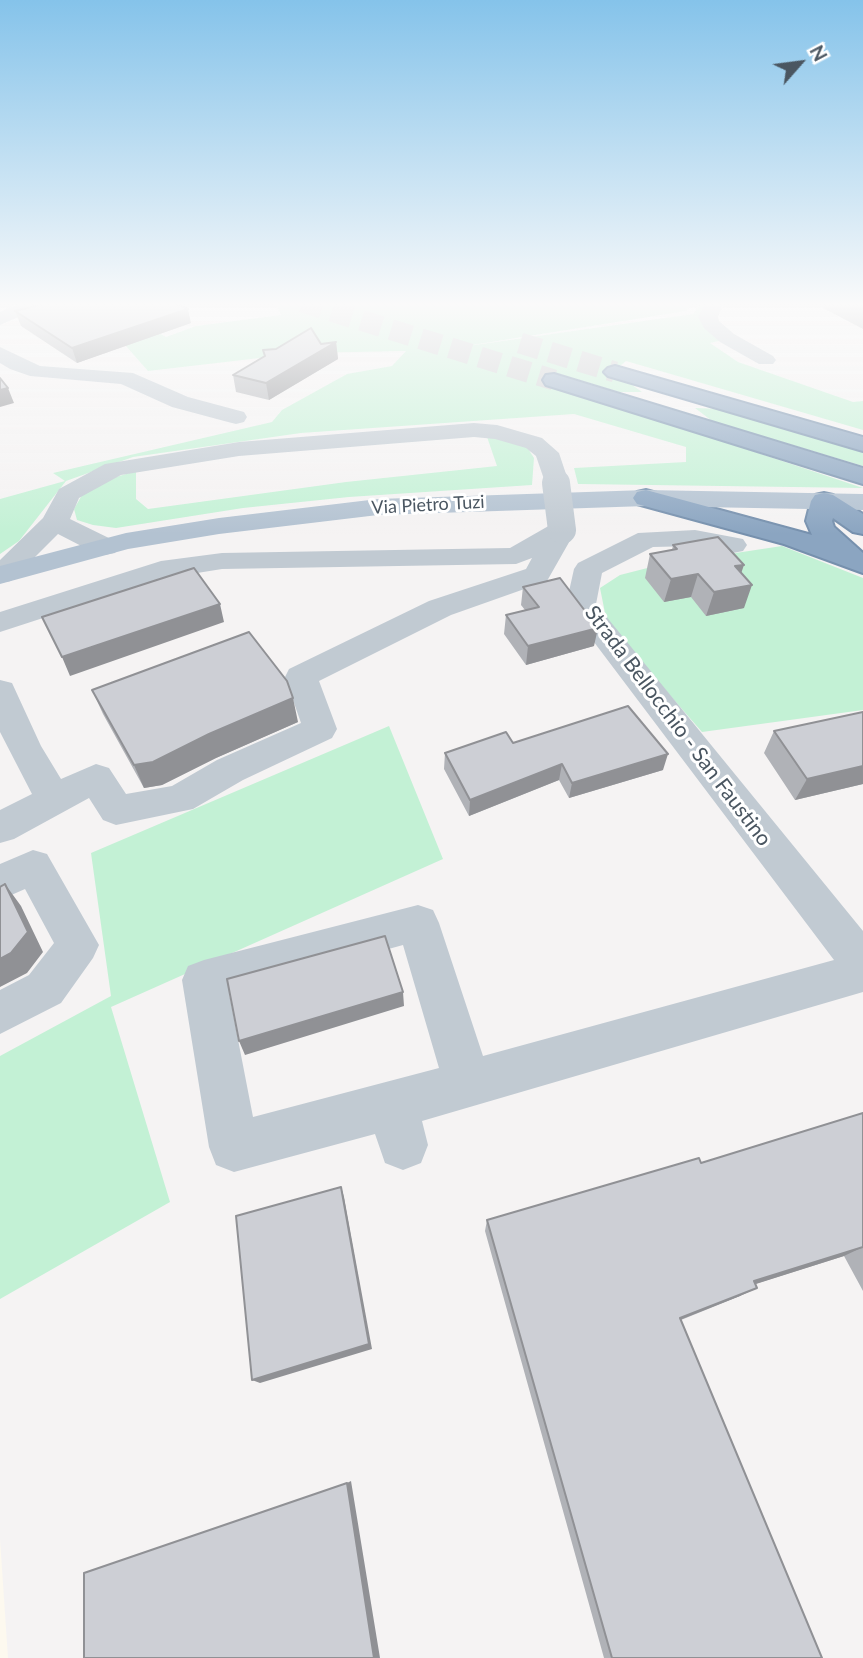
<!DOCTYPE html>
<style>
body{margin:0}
#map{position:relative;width:863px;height:1658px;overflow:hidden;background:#f5f3f3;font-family:Lato,sans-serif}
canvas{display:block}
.north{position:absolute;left:765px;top:28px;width:70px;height:70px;-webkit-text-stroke:5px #fff;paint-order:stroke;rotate:62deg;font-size:19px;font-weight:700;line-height:28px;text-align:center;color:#4a5661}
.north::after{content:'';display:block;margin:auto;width:24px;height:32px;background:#4a5661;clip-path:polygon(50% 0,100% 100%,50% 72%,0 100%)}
</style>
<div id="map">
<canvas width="863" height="1658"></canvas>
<div class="north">N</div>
</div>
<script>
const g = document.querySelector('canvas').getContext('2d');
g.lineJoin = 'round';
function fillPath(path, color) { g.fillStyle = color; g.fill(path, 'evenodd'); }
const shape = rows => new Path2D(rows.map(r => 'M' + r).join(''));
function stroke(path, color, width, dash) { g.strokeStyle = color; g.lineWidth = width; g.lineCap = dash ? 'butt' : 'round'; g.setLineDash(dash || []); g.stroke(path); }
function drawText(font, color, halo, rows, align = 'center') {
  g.font = font + ' Lato,sans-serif'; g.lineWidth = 6; g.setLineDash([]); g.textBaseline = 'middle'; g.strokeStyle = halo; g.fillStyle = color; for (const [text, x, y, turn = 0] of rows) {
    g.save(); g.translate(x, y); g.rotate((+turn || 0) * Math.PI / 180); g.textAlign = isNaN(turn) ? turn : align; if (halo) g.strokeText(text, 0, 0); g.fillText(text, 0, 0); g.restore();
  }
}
const commercial = shape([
 [0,1539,8,1658,0,1658]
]);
const green = shape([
 [275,302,693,302,686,311,460,347,693,314,702,302,709,302,703,317,723,340,710,343,738,362,853,402,863,401,863,430,626,361,606,377,628,382,642,392,619,392,553,372,540,380,863,488,578,484,574,468,686,462,686,447,574,414,301,433,133,457,66,481,19,541,0,554,0,499,65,481,53,473,272,422,282,410,347,374,392,366,406,351,303,353,148,371,118,337,155,331,166,337,196,326,281,315],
 [695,408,723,409,863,450,863,466,712,421],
 [486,434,527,447,534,458,532,485,349,497,243,508,116,528,93,525,77,520,74,509,82,495,106,480,136,471,136,499,148,509,346,482,497,466],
 [782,546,863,578,863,710,702,732,607,623,600,588,620,575,663,564],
 [389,726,443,859,111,1007,170,1202,0,1299,0,1056,111,996,91,853]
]);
const highwayTunnel = shape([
 [302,302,554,380],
 [520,343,615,372]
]);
const minor = shape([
 [22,302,46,302,44,306,0,325,0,312,22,302],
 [706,302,724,302,718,317,719,321,734,334,773,356,776,360,773,364,759,364,720,342,704,328,698,317,706,302],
 [0,347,40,366,133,373,188,397,244,412,247,417,244,422,236,424,228,422,172,407,121,384,30,376,10,369,0,363,0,347],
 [474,423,497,425,542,438,559,453,569,483,565,488,556,491,547,488,536,456,526,448,495,439,474,437,239,456,121,475,79,498,70,519,115,541,119,547,115,553,105,555,95,553,58,534,11,581,0,583,0,560,43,518,59,489,105,464,239,442,474,423],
 [562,522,572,524,576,530,547,581,451,615,319,681,337,729,332,738,243,780,193,809,116,825,103,820,89,798,14,839,0,843,0,810,32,794,0,732,0,680,12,683,41,746,61,779,96,764,109,768,126,794,172,786,217,760,301,723,285,677,289,669,429,601,526,569,532,558,516,564,222,569,166,578,0,632,0,612,161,561,222,553,510,548,552,524,562,522],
 [695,530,743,539,747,545,743,551,733,553,695,546,653,547,602,573,596,604,863,931,863,992,422,1121,428,1145,421,1163,403,1170,385,1163,375,1134,234,1172,216,1165,209,1147,182,980,188,966,204,960,418,905,433,910,439,923,483,1056,834,960,566,605,574,569,578,563,638,533,695,530],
 [403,945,439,1068,253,1117,229,993,403,945],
 [33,850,47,854,99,945,93,958,61,1003,0,1034,0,990,29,975,54,943,25,889,0,900,0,864,33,850]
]);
const major = shape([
 [646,490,863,494,863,510,646,506,378,515,219,534,128,549,0,584,0,566,126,533,219,518,378,499,646,490]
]);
const highway = shape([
 [615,366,863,437,863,451,608,376,604,372,608,368,615,366],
 [554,374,863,468,863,484,546,385,543,380,546,375,554,374],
 [646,490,812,535,806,521,811,501,815,495,824,493,833,495,863,514,863,534,853,532,833,518,832,521,834,527,863,553,863,573,784,544,637,504,633,498,637,492,646,490]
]);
const minorBridge = shape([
 [556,483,562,530]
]);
const wall = shape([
 [825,302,863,302,863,329,823,308],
 [15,311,191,323,77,363,21,326],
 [336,342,338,359,269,400,236,392,233,375,321,344],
 [673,545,741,573,744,608,706,616,691,597,664,602,645,578,650,554,672,550],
 [523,587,594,646,526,665,504,634,506,615,525,610,521,605],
 [92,690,298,722,216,758,162,785,144,788,103,714],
 [863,712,863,784,795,800,764,753,774,731],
 [513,743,663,770,569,798,559,780,469,816,444,769,445,753],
 [863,1113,863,1291,844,1256,755,1284,740,1296,681,1320,822,1658,604,1658,485,1231,487,1220,701,1163]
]);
const shadedWall = shape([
 [188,309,191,323,77,363,72,348],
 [336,342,338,359,269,400,266,383],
 [8,388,14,403,0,407,0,390],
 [744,565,736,588,752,585,744,608,706,616,714,592,735,566],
 [698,574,691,597,664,602,671,579],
 [220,604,224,622,70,676,62,657],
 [598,628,594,646,526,665,528,646],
 [293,698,298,722,216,758,162,785,144,788,134,765],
 [668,754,663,770,569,798,572,783],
 [562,764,559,780,469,816,470,800],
 [863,766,863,784,795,800,807,779],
 [5,884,21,906,43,952,27,973,0,987,0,959],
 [403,992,404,1006,245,1055,239,1041],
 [341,1187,344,1197,372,1349,260,1383,252,1380],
 [863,1247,844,1256,737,1290,754,1281],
 [757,1288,740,1296,667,1325,680,1318],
 [351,1481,380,1658,374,1658,347,1483]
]);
const building = shape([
 [50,302,173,302,188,309,72,348,15,311,50,302],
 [311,328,321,344,336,342,266,383,233,375,265,356,263,350,276,349,311,328],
 [0,378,8,388,0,390,0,378],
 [718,537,744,565,735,566,752,585,714,592,698,574,671,579,650,554,677,549,673,545,718,537],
 [194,568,220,604,62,657,42,617,194,568],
 [560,578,598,628,528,646,506,615,539,607,523,587,560,578],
 [249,632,287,681,293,698,209,734,153,762,134,765,92,690,249,632],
 [628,706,668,754,572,783,562,764,470,800,445,753,506,732,513,743,628,706],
 [863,712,863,766,807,779,774,731,863,712],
 [5,884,28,932,11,953,0,959,0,887,5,884],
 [385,936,403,992,239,1041,227,979,385,936],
 [863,1113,863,1247,754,1281,757,1288,680,1318,822,1658,612,1658,487,1220,699,1158,701,1163,863,1113],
 [341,1187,369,1344,252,1380,236,1216,341,1187],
 [347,1483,374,1658,84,1658,84,1573,347,1483]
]);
const farStreetnames = [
 ["Via Pietro Tuzi",428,505,-3]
];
const streetNames = [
 ["Strada Bellocchio - San Faustino",678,726,53]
];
fillPath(commercial, '#fdf9ef');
fillPath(green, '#c3f1d5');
stroke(highwayTunnel, '#caccce', 21, [21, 10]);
stroke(highway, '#7690ad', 4);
fillPath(minor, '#c1cad2');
fillPath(major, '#b3c2d1');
fillPath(highway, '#8ba5c1');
stroke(minorBridge, '#c1cad2', 28);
fillPath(wall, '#b0b2b7');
fillPath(shadedWall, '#909195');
fillPath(building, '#cdcfd5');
stroke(building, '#909195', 2);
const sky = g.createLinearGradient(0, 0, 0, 534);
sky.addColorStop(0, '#85c3ea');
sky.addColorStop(0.57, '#fafafa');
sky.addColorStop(1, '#fafafa00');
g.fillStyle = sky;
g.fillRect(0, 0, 863, 534);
drawText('18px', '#4a5661', '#fff', farStreetnames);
drawText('21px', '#4a5661', '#fff', streetNames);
</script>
